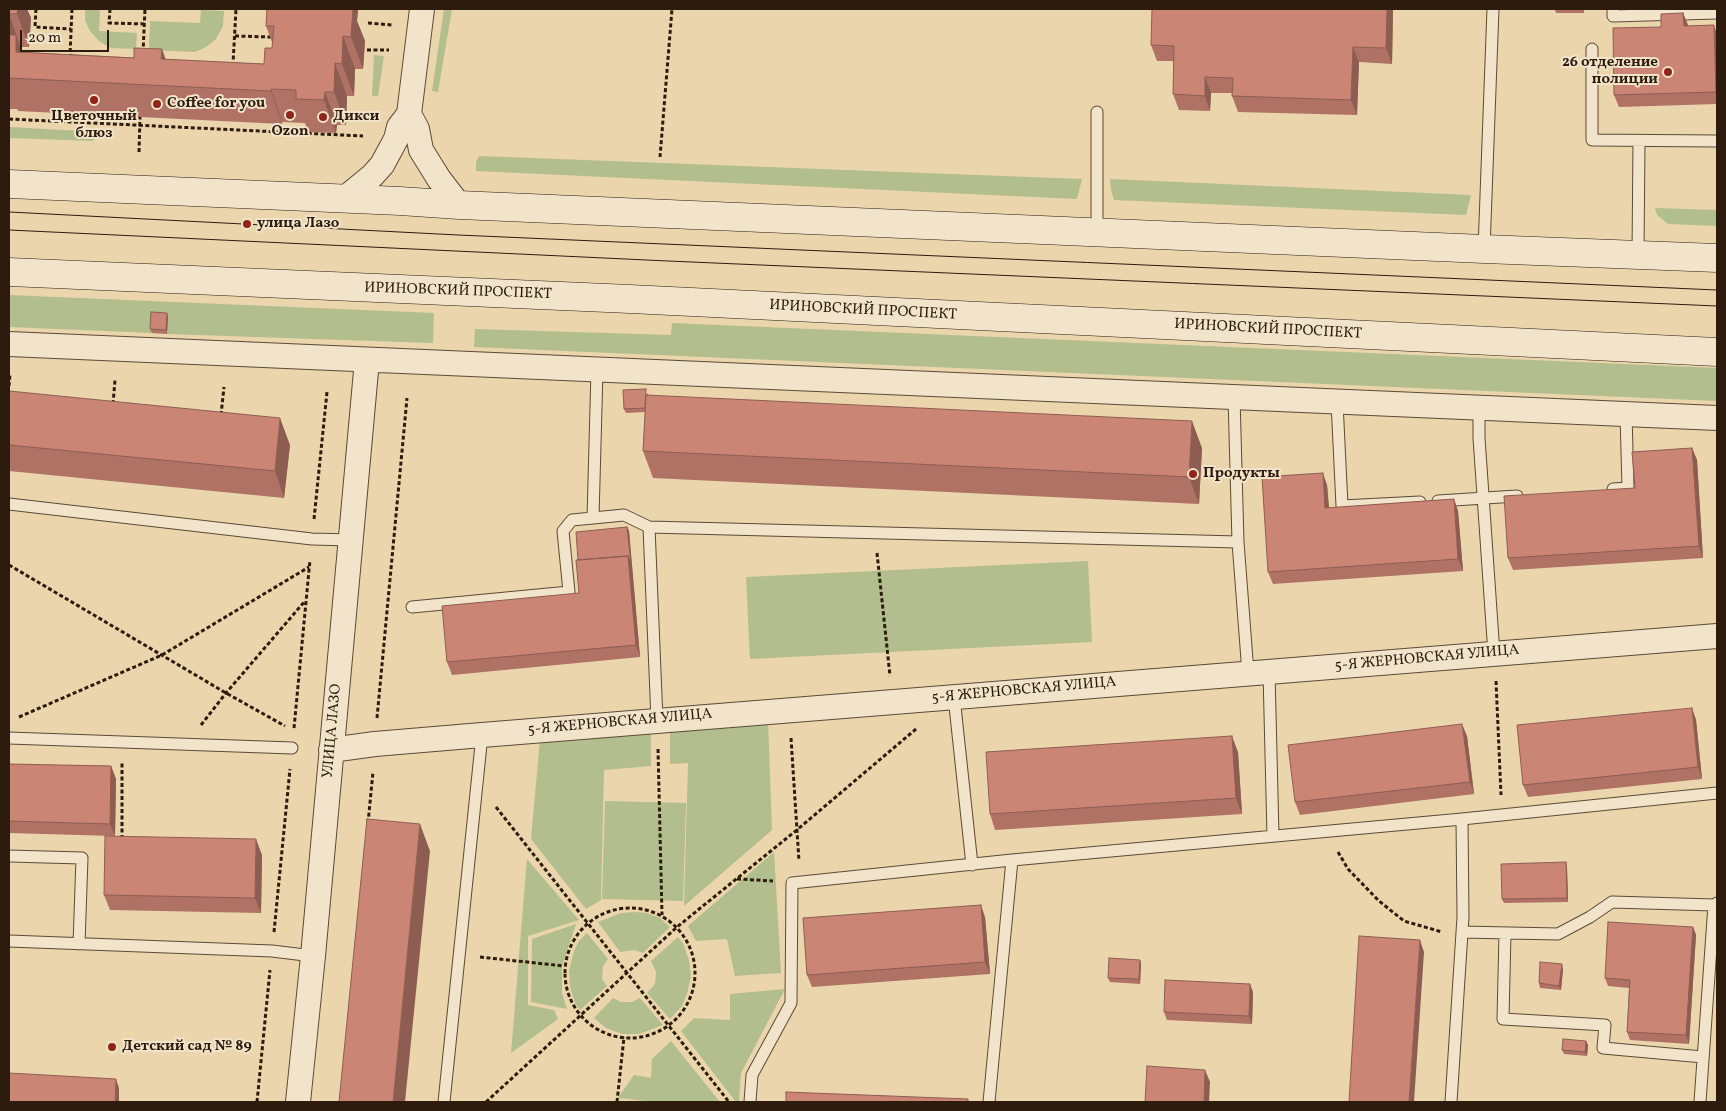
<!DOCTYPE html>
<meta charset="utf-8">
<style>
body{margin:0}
#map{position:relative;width:1726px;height:1111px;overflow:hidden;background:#ead5ad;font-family:Vollkorn,serif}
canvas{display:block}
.frame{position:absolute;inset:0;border:10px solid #2d1c0d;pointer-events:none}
.scale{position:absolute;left:20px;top:30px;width:89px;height:22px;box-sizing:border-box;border:2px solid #2d1c0d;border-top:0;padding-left:6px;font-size:15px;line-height:18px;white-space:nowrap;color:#2d1c0d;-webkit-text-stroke:4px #f1e4ca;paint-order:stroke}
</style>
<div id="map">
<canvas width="1726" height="1111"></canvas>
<div class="frame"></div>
<div class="scale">20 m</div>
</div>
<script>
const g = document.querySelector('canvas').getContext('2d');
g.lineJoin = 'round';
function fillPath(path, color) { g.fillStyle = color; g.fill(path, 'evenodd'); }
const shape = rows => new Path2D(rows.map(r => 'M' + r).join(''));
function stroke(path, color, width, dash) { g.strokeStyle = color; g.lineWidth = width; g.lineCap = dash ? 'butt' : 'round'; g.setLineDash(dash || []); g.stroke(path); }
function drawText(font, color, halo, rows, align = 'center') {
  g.font = font + ' Vollkorn,serif'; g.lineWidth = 4; g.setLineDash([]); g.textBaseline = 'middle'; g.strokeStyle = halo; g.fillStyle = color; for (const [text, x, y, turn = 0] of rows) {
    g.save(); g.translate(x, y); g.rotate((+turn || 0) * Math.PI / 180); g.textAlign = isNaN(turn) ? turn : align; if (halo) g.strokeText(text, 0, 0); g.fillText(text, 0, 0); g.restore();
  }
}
const green = shape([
 [85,9,100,9,99,31,137,33,136,49,111,48,99,41,90,31,85,20],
 [444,9,452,9,438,92,432,91],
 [201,10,224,11,223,26,216,39,206,47,195,52,149,50,150,21,200,23],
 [374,55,384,56,378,96,372,96],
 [9,127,99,132,93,141,9,138],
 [479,156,1082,179,1077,199,476,171,476,162],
 [1110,179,1471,195,1466,215,1114,200,1111,190],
 [1655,208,1717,210,1717,226,1668,224,1657,215],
 [9,295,434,313,433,343,167,334,168,317,153,317,152,333,9,327],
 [672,323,1717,368,1717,401,474,347,475,329,671,335],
 [1088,561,1092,642,750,659,746,577],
 [768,720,772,830,684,906,688,763,670,764,670,728],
 [651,729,651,766,604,770,601,900,586,909,531,839,540,739],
 [605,801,686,803,683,901,602,899],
 [774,852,781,973,735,976,727,939,696,941,688,926],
 [527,859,579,920,528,936,528,1005,554,1010,558,1019,511,1053],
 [634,912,647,913,660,918,670,927,643,953,634,950,620,952,598,922,621,913],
 [576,924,562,966,562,993,567,1009,531,1002,532,939],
 [587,933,608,959,603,966,602,979,607,986,580,1010,575,1003,570,987,569,970,574,951,579,941],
 [678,937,683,943,689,960,691,976,687,994,682,1006,670,1019,647,993,655,984,656,972,651,961],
 [785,989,741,1073,739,1102,736,1102,681,1031,694,1018,730,1020,730,994],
 [613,998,621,1002,632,1002,640,998,663,1025,639,1034,622,1034,606,1028,594,1018],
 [671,1041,720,1102,654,1102,618,1098,634,1075,651,1078,652,1059]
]);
const path = shape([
 [36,9,35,27,71,29],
 [72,9,70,55,73,56],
 [110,9,109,23,145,24],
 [368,23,392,25],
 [235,36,272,37],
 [367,50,389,50],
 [143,53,145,9],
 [231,64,233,64,236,9],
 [9,119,363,136],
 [139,152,140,117],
 [660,157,672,9],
 [9,386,10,374],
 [113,404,115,380],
 [221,415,224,387],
 [314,519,327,392],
 [877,553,890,676],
 [9,565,226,693,285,726],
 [1496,681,1501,795],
 [19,717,162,655,309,567],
 [377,718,407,398],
 [201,725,226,693,305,601],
 [294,728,310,560],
 [791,738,799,861],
 [658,749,662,915],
 [496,807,729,1102],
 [368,823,373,772],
 [122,839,122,762],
 [1338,852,1348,869,1379,901,1404,921,1442,932],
 [737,879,773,881],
 '565 973a65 65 0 1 1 130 0a65 65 0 1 1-130 0Z',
 [274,932,290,769],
 [480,957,564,966],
 [257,1102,270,970],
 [486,1102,677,927,798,829,916,729],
 [617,1102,624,1037]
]);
const lane = shape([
 [1613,9,1613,16,1717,13],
 [1592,49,1592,140,1717,141],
 [1097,232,1097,112],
 [1484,249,1493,9],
 [1638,255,1639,141],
 [597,370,593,518,624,515,649,527,1238,542],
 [1234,397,1238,542,1248,673],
 [1337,402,1342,506,1420,502],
 [1479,408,1479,438,1494,654],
 [1613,489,1628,488,1626,414],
 [1438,501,1517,496],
 [9,504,312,539,351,540],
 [649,527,657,720],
 [412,607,569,592,563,531,572,520,593,518],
 [1269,672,1273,836],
 [954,697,972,865],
 [9,738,292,748],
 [9,856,82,858,79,944],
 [1462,932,1558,934,1590,917,1612,902,1714,905,1717,903],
 [1505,933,1503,1019,1605,1025,1603,1048,1703,1057],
 [9,941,272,951,313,956],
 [444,1102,482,735],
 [750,1102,752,1075,791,1003,792,883,1012,860,1462,819,1717,793],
 [989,1102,1012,860],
 [1451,1102,1463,917,1462,819],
 [1700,1102,1714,905]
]);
const street = shape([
 [409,114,422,9],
 [344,199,372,176,382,165,396,139,399,127,409,114,417,129,421,150,439,179,459,205],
 [9,344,1717,418],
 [331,750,375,744,482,735,1717,636],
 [298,1102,313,956,367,360]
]);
const secondary = shape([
 [9,184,400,201,459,205,1484,249,1717,258],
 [9,272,630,299,1717,352]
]);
const tram = shape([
 [9,212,458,235,1717,290],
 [9,230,668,261,1717,306]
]);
const wall = shape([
 [9,9,27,9,31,18,29,47,21,47,22,52,264,64,272,48,273,45,266,26,267,9,358,9,357,21,365,41,363,69,355,69,354,96,347,96,346,125,337,125,336,133,308,132,305,123,282,122,282,124,18,111,17,109,9,109],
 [1393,9,1392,64,1359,62,1357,115,1238,112,1232,96,1232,93,1211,93,1210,111,1179,110,1173,94,1174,61,1157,61,1151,45],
 [1555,9,1584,9,1584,13,1556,13],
 [1683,13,1688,26,1714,25,1717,35,1717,104,1619,107,1614,95,1661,27],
 [167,313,168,317,167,334,152,333,150,329],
 [9,391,290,445,284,498,9,471],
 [648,393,648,395,1202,448,1199,504,653,478,643,451,645,412,626,413,624,409],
 [1692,448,1697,460,1703,558,1513,570,1508,558,1635,488],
 [1327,485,1329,508,1454,499,1458,511,1463,571,1273,584,1268,572],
 [627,527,629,531,640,657,452,675,447,662,579,593,578,560],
 [1692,708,1696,720,1702,779,1528,797,1523,785],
 [1467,736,1474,794,1300,815,1295,802],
 [1238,752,1242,814,995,830,990,814],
 [9,764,111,766,116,779,115,836,9,833],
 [262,855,261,913,110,910,104,895],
 [1566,862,1567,867,1568,902,1504,903,1502,899],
 [985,917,990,974,812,987,807,975],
 [1693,927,1696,935,1689,1044,1630,1040,1627,1032,1629,988,1608,986,1605,978],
 [1140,960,1141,964,1140,984,1110,982,1108,978],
 [1563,969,1561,990,1540,988,1539,983],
 [1253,992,1252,1024,1167,1020,1164,1012],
 [1586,1041,1588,1045,1587,1056,1564,1054,1562,1050]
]);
const shadedWall = shape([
 [18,9,27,9,31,18,29,47,17,14],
 [345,9,358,9,357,21,365,41,363,69,351,37],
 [1387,9,1393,9,1392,64,1386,48],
 [1683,13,1688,25,1688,38,1684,26],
 [9,14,28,68,28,79,9,36],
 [1714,25,1717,35,1717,96,1716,92],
 [343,36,355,69,354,96,342,64],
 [1353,47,1359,62,1357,115,1351,100],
 [162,49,174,82,161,59],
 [335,63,347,96,346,125,334,92],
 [1205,77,1211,93,1210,111,1205,96],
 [271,89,282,122,282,124,271,91],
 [325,92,337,125,336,133,324,100],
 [167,313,168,317,167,334,166,330],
 [280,418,290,445,284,498,275,471],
 [1192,421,1202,448,1199,504,1189,477],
 [1692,448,1697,460,1703,558,1699,546],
 [1323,473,1327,485,1330,520,1325,508],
 [1454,499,1458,511,1463,571,1458,559],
 [627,527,629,531,640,657,636,645,628,556],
 [1692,708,1696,720,1702,779,1698,767],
 [1462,724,1467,736,1474,794,1470,782],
 [1232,736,1238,752,1242,814,1236,798],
 [111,766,116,779,115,836,110,824],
 [420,824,430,851,405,1102,393,1102],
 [256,839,262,855,261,913,255,898],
 [1566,862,1567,867,1568,902,1567,898],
 [981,905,985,917,990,974,985,962],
 [1693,927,1696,935,1689,1044,1686,1035],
 [1420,940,1424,952,1414,1102,1409,1102],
 [1140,960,1141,964,1140,984,1139,979],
 [1562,964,1563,969,1561,990,1559,986],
 [1250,984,1253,992,1252,1024,1249,1016],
 [1586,1041,1588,1045,1587,1056,1585,1052],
 [1205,1070,1210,1082,1209,1102,1204,1102],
 [116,1079,119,1088,119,1102,115,1102]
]);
const building = shape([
 [9,9,18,9,17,14,9,14,9,26,9,9],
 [267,9,353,9,351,37,343,36,342,64,335,63,334,92,325,92,324,100,296,99,296,90,271,89,271,91,9,78,9,35,16,35,16,52,134,58,134,48,162,49,161,59,264,64,265,48,272,48,274,26,266,26,267,9],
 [1152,9,1387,9,1386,48,1353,47,1351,100,1232,96,1233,78,1205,77,1205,96,1173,94,1174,46,1151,45,1152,9],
 [1683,13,1684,26,1714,25,1716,92,1614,95,1613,28,1661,27,1661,14,1683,13],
 [151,312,167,313,166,330,150,329,151,312],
 [646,389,645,408,624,409,623,390,646,389],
 [9,391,280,418,275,471,9,445,9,391],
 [646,395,1192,421,1189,477,643,451,646,395],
 [1692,448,1699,546,1508,558,1504,496,1635,488,1632,452,1692,448],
 [1323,473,1325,508,1454,499,1458,559,1268,572,1262,477,1323,473],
 [627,527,631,564,628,556,578,560,576,532,627,527],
 [628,556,636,645,447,662,442,606,579,593,576,560,628,556],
 [1692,708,1698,767,1523,785,1517,725,1692,708],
 [1462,724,1470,782,1295,802,1288,745,1462,724],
 [1232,736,1236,798,990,814,986,752,1232,736],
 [9,764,111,766,110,824,9,821,9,764],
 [367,819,420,824,393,1102,339,1102,367,819],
 [105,836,256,839,255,898,104,895,105,836],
 [1566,862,1567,898,1502,899,1501,864,1566,862],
 [981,905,985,962,807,975,803,918,981,905],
 [1608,922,1693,927,1686,1035,1627,1032,1630,980,1605,978,1608,922],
 [1359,936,1420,940,1409,1102,1349,1102,1359,936],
 [1109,958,1140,960,1139,979,1108,978,1109,958],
 [1540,962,1562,964,1559,986,1539,983,1540,962],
 [1165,980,1250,984,1249,1016,1164,1012,1165,980],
 [1563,1039,1586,1041,1585,1052,1562,1050,1563,1039],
 [1147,1066,1205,1070,1204,1102,1145,1102,1147,1066],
 [9,1073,116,1079,115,1102,9,1102,9,1073],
 [786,1092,968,1099,968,1102,786,1102,786,1092]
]);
const markers = [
 [1668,72,5,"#8f2418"],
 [94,100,5,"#8f2418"],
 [157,104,5,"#8f2418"],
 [290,115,5,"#8f2418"],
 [323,117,5,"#8f2418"],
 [247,224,5,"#8f2418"],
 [1193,474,5,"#8f2418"],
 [112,1047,5,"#8f2418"]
];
const poiNames = [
 ["26 отделение",1658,63,"right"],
 ["полиции",1658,80,"right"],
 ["Coffee for you",167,104],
 ["Цветочный",94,117,"center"],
 ["блюз",94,134,"center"],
 ["Дикси",333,117],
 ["Ozon",290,132,"center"],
 ["улица Лазо",257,224],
 ["Продукты",1203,474],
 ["Детский сад № 89",122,1047]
];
const streetNames = [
 ["ИРИНОВСКИЙ ПРОСПЕКТ",458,292,2],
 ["ИРИНОВСКИЙ ПРОСПЕКТ",863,311,3],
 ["ИРИНОВСКИЙ ПРОСПЕКТ",1268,330,3],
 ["5-Я ЖЕРНОВСКАЯ УЛИЦА",1427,659,-5],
 ["5-Я ЖЕРНОВСКАЯ УЛИЦА",1024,691,-5],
 ["5-Я ЖЕРНОВСКАЯ УЛИЦА",620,723,-5],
 ["УЛИЦА ЛАЗО",333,731,-85]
];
fillPath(green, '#b2be8d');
stroke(lane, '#5c4a35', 13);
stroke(street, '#5c4a35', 26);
stroke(secondary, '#2d1c0d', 29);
stroke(path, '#2d1c0d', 3, [4, 2.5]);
stroke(lane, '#f1e4ca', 11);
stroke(street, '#f1e4ca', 24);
stroke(secondary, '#f1e4ca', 28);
stroke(tram, '#2d1c0d', 1);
fillPath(wall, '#af7265');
fillPath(shadedWall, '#8e5d52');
fillPath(building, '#cb8575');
stroke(building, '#8e5d52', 1);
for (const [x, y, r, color] of markers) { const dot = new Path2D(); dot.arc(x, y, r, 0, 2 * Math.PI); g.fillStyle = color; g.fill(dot); stroke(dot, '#f1e4ca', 2); }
drawText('bold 15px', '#2d1c0d', '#f1e4ca', poiNames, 'left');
drawText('15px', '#2d1c0d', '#f1e4ca', streetNames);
</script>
